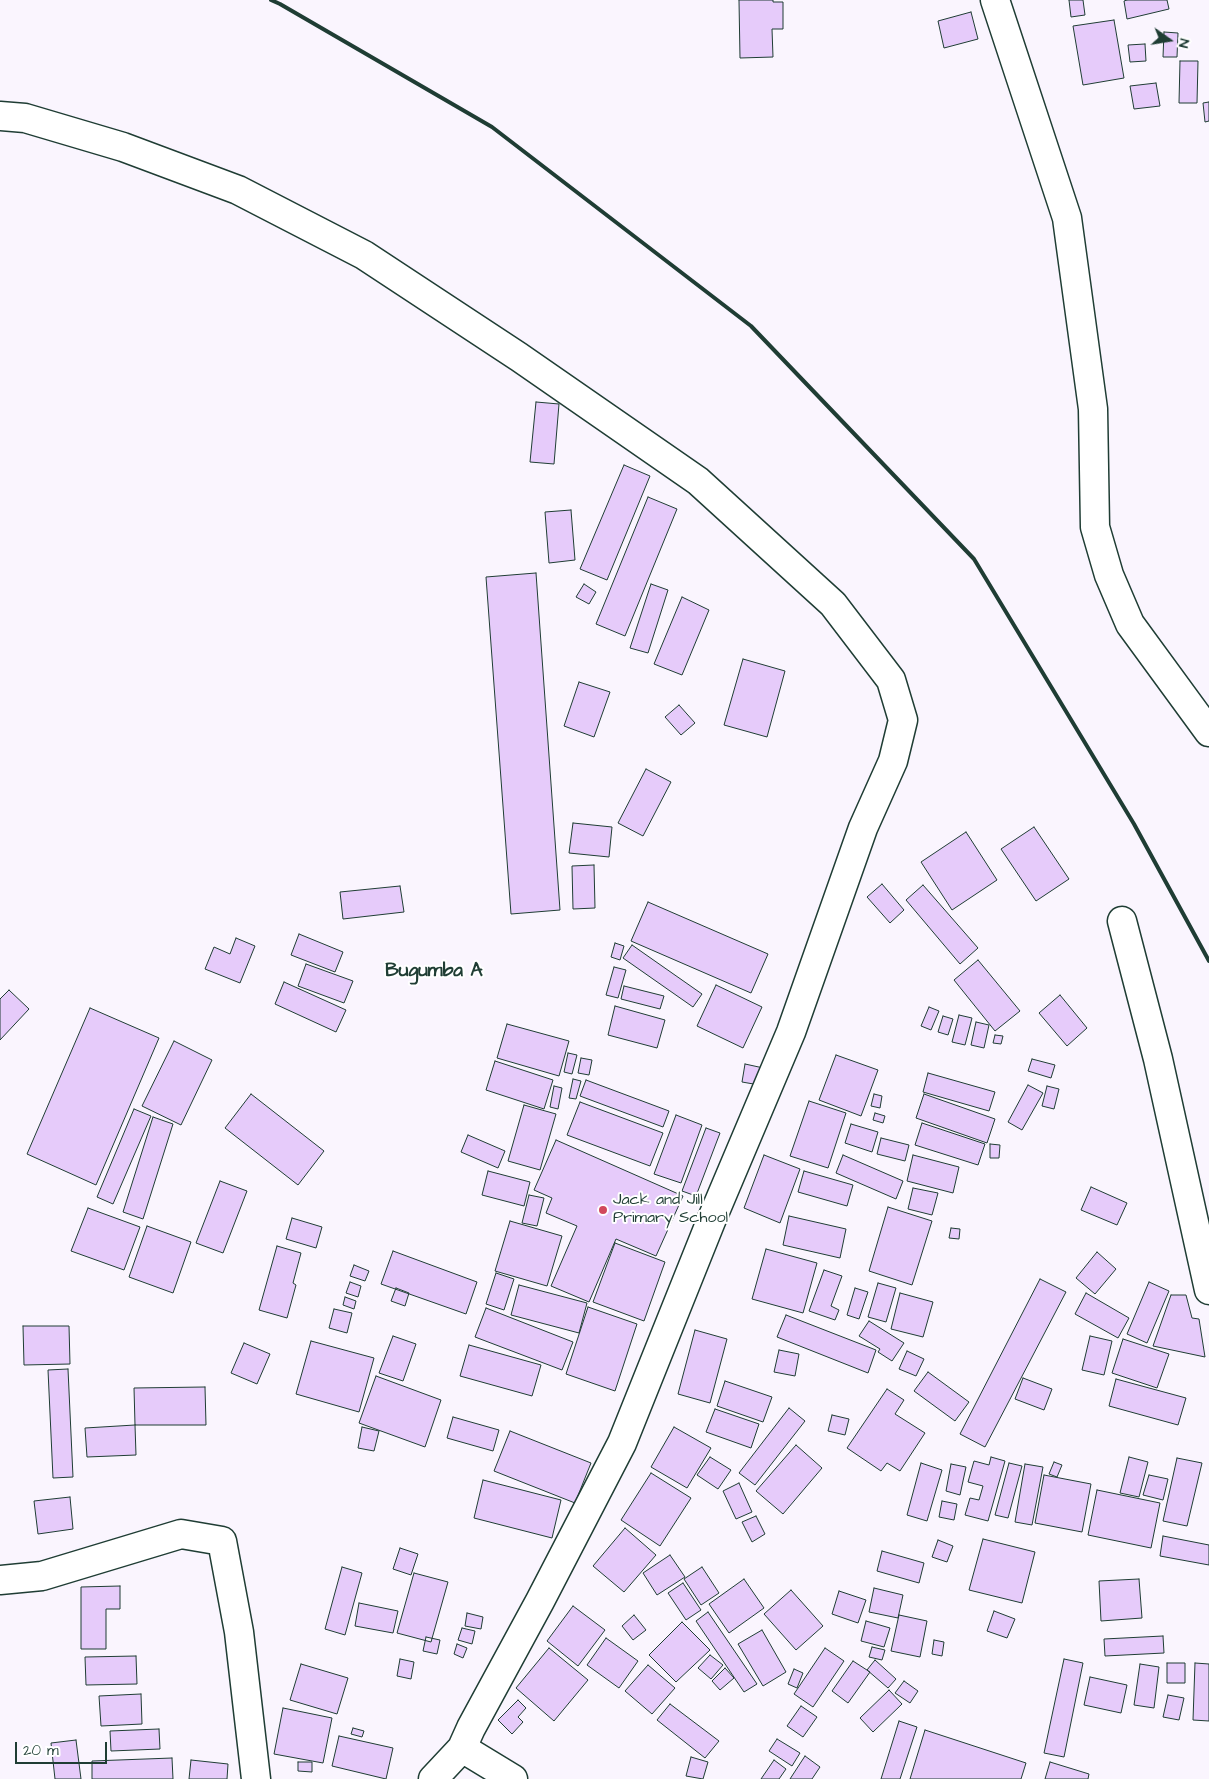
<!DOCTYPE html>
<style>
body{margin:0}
#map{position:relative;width:1209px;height:1779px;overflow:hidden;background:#faf5fe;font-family:"Architects Daughter",sans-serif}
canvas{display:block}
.north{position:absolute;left:1144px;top:15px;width:50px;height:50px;-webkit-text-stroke:4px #fff;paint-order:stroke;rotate:103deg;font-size:14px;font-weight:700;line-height:20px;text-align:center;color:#1f3d34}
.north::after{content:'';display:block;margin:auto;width:18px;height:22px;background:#1f3d34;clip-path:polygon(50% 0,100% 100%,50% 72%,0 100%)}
.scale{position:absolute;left:15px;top:1742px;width:92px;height:22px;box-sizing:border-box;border:2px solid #1f3d34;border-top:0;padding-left:6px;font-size:15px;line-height:18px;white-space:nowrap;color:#1f3d34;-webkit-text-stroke:4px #fff;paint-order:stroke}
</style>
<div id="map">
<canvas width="1209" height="1779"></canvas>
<div class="north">N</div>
<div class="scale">20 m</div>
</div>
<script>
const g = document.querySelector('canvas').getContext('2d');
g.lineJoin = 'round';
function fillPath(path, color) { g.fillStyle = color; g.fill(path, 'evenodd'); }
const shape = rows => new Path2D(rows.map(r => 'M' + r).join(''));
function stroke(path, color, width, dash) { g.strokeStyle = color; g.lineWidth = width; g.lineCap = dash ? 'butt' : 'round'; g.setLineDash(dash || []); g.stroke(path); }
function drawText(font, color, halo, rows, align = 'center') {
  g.font = font + ' "Architects Daughter",sans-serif'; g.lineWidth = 4; g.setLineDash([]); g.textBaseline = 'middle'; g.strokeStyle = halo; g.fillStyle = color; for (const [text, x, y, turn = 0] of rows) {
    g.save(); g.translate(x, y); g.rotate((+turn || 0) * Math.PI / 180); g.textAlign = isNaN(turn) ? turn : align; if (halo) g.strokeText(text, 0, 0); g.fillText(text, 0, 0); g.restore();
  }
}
const building = shape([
 [739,0,773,0,773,2,783,2,783,29,772,29,773,57,740,58,739,0],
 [1069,0,1083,0,1085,15,1071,17,1069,0],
 [1127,0,1167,0,1169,9,1127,19,1124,1,1127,0],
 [971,12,978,39,944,48,938,21,971,12],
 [1114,20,1124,78,1083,85,1073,26,1114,20],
 [1164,32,1178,33,1177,57,1163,57,1164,32],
 [1145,44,1146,61,1130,62,1128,45,1145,44],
 [1180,61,1198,61,1197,103,1179,103,1180,61],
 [1156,83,1160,106,1134,109,1130,86,1156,83],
 [1209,102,1209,121,1205,122,1203,103,1209,102],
 [536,402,559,404,554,464,530,462,536,402],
 [624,465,650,476,607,580,580,569,624,465],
 [648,497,677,509,625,636,596,624,648,497],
 [571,510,575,560,549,563,545,512,571,510],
 [536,573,560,910,511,914,486,577,536,573],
 [584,584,596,592,589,604,576,597,584,584],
 [651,584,668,590,648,653,630,648,651,584],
 [682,597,709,610,682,675,654,664,682,597],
 [743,659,785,671,767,737,724,725,743,659],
 [579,682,610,692,594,737,564,726,579,682],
 [679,705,695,723,681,735,665,717,679,705],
 [646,769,671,782,643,836,618,823,646,769],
 [573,823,612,827,609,857,569,853,573,823],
 [1034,827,1069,879,1036,901,1001,849,1034,827],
 [966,832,997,880,952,910,921,862,966,832],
 [594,865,595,908,573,909,572,866,594,865],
 [882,884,904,910,890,923,867,897,882,884],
 [923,885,978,948,960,964,906,900,923,885],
 [400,886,404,912,343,919,340,892,400,886],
 [648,902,768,954,751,993,631,941,648,902],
 [299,934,343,952,335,972,291,955,299,934],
 [236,938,255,946,240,983,205,969,214,947,230,954,236,938],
 [615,943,624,946,620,960,611,957,615,943],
 [632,945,702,994,693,1007,623,958,632,945],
 [978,960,1020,1011,995,1031,954,980,978,960],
 [306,964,353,981,344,1003,298,986,306,964],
 [614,967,626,970,618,998,606,995,614,967],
 [284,982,346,1010,336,1032,275,1004,284,982],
 [716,985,762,1007,743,1048,697,1026,716,985],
 [624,986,664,996,660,1009,621,999,624,986],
 [9,990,29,1009,0,1040,0,999,9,990],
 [1060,995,1087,1028,1067,1046,1039,1013,1060,995],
 [615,1006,665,1020,657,1048,608,1035,615,1006],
 [929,1007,939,1011,931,1030,921,1026,929,1007],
 [90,1008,159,1038,96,1185,27,1154,90,1008],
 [959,1015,972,1018,965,1045,952,1042,959,1015],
 [943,1016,953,1019,948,1035,938,1032,943,1016],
 [976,1022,989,1025,984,1048,971,1045,976,1022],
 [507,1024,569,1041,559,1076,497,1058,507,1024],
 [995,1035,1003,1036,1001,1044,993,1043,995,1035],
 [174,1041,212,1060,181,1125,142,1106,174,1041],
 [568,1053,577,1055,572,1074,564,1072,568,1053],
 [836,1055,878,1070,861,1116,819,1100,836,1055],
 [581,1058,592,1060,589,1075,578,1073,581,1058],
 [1032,1059,1055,1065,1051,1078,1028,1071,1032,1059],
 [495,1061,553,1080,544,1109,486,1090,495,1061],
 [745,1064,768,1069,765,1086,742,1082,745,1064],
 [928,1073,995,1092,989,1111,923,1092,928,1073],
 [573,1079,581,1081,576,1099,569,1098,573,1079],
 [586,1080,669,1111,663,1127,580,1096,586,1080],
 [1028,1085,1043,1093,1022,1130,1008,1122,1028,1085],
 [554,1086,562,1088,558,1109,550,1107,554,1086],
 [1047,1086,1059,1089,1054,1109,1042,1106,1047,1086],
 [251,1094,324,1151,298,1185,225,1128,251,1094],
 [874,1094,882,1096,880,1108,871,1106,874,1094],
 [924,1094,995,1119,987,1143,916,1118,924,1094],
 [809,1101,846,1113,828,1168,790,1156,809,1101],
 [580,1102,663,1133,650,1166,567,1135,580,1102],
 [524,1105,556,1114,540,1170,508,1161,524,1105],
 [134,1109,151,1116,113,1204,97,1197,134,1109],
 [875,1113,885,1116,883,1123,873,1120,875,1113],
 [676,1115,702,1125,681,1183,654,1174,676,1115],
 [153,1117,173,1124,143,1219,123,1212,153,1117],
 [922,1123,985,1144,978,1165,915,1145,922,1123],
 [851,1124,878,1132,872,1152,845,1143,851,1124],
 [706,1128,720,1133,696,1196,682,1191,706,1128],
 [468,1135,505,1151,498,1168,461,1152,468,1135],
 [881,1138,909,1145,905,1161,877,1154,881,1138],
 [556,1140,683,1196,656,1256,616,1239,589,1302,551,1286,577,1226,546,1213,552,1198,534,1190,556,1140],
 [990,1144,1000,1145,999,1158,990,1158,990,1144],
 [764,1155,800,1169,780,1223,744,1208,764,1155],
 [843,1155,903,1181,896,1199,836,1173,843,1155],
 [913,1155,959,1167,953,1193,907,1181,913,1155],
 [488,1171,530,1182,524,1206,482,1195,488,1171],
 [804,1171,853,1185,847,1206,798,1192,804,1171],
 [220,1181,247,1191,223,1253,196,1243,220,1181],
 [1091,1187,1127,1203,1117,1225,1081,1210,1091,1187],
 [913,1188,938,1193,932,1215,908,1209,913,1188],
 [529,1195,544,1198,537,1226,522,1223,529,1195],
 [888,1207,932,1221,912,1285,869,1271,888,1207],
 [88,1208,140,1227,124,1270,71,1251,88,1208],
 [789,1216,846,1229,840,1258,783,1245,789,1216],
 [292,1218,322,1227,316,1248,286,1239,292,1218],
 [510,1221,562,1236,547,1286,495,1271,510,1221],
 [147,1226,191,1242,173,1293,129,1277,147,1226],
 [951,1228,960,1229,959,1239,949,1238,951,1228],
 [615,1243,665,1262,644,1321,593,1302,615,1243],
 [277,1246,301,1253,293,1283,296,1285,287,1318,259,1310,277,1246],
 [766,1249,817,1263,803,1313,752,1299,766,1249],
 [393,1251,477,1282,466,1314,381,1284,393,1251],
 [1097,1252,1116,1269,1095,1294,1076,1278,1097,1252],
 [354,1265,369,1271,365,1281,350,1276,354,1265],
 [824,1270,842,1276,831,1306,839,1310,835,1320,809,1311,824,1270],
 [496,1273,514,1279,504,1310,486,1304,496,1273],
 [1040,1279,1066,1292,985,1447,960,1434,1040,1279],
 [350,1282,361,1286,358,1297,346,1293,350,1282],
 [1149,1282,1169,1291,1147,1343,1127,1334,1149,1282],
 [878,1283,896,1288,886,1322,868,1317,878,1283],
 [519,1285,587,1303,579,1333,511,1315,519,1285],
 [396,1288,409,1293,405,1306,391,1301,396,1288],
 [855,1288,868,1292,859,1319,847,1315,855,1288],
 [900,1293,933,1302,923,1337,891,1329,900,1293],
 [1086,1293,1129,1318,1118,1338,1075,1314,1086,1293],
 [1171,1295,1186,1295,1192,1318,1199,1319,1205,1357,1153,1346,1171,1295],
 [345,1297,356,1301,354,1309,343,1305,345,1297],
 [588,1307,637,1324,615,1391,566,1374,588,1307],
 [486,1308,573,1342,562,1370,475,1337,486,1308],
 [334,1309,352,1313,347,1333,329,1328,334,1309],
 [786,1315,876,1350,868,1373,777,1337,786,1315],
 [869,1321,904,1343,892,1361,878,1352,880,1349,859,1336,869,1321],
 [23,1326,69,1326,70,1364,24,1365,23,1326],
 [695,1330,727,1339,710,1403,678,1394,695,1330],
 [393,1336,416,1344,403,1381,379,1373,393,1336],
 [1090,1336,1112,1341,1104,1375,1082,1370,1090,1336],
 [1123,1339,1169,1354,1157,1388,1112,1373,1123,1339],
 [311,1341,374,1358,359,1412,296,1394,311,1341],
 [244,1343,270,1354,257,1384,231,1373,244,1343],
 [469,1345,541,1365,532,1396,460,1376,469,1345],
 [779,1350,799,1354,795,1376,774,1372,779,1350],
 [907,1351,924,1359,916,1376,899,1369,907,1351],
 [68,1369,73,1477,53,1478,48,1370,68,1369],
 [928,1372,969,1402,955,1421,914,1391,928,1372],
 [376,1376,441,1400,425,1447,359,1423,376,1376],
 [1023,1378,1052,1389,1044,1410,1015,1399,1023,1378],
 [1116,1379,1186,1398,1178,1425,1109,1406,1116,1379],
 [725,1381,772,1397,763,1422,717,1406,725,1381],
 [205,1387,206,1425,135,1425,134,1388,205,1387],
 [887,1389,904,1400,895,1414,925,1433,900,1471,887,1463,881,1471,847,1448,887,1389],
 [789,1408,805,1421,755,1485,739,1473,789,1408],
 [715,1409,759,1424,751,1448,706,1432,715,1409],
 [832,1415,849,1419,845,1435,828,1431,832,1415],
 [453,1417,499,1430,493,1451,447,1438,453,1417],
 [135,1425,136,1455,87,1457,85,1428,135,1425],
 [362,1427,379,1431,374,1451,358,1448,362,1427],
 [674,1427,711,1448,687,1488,651,1467,674,1427],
 [510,1431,591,1463,575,1503,494,1471,510,1431],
 [796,1445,822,1468,783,1514,756,1491,796,1445],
 [710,1457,731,1470,718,1489,697,1475,710,1457],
 [991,1457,1005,1461,988,1521,965,1515,970,1498,979,1500,983,1486,968,1482,974,1461,989,1465,991,1457],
 [1129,1457,1148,1462,1139,1497,1120,1493,1129,1457],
 [1177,1458,1202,1463,1187,1526,1163,1521,1177,1458],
 [1054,1462,1062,1465,1057,1477,1049,1474,1054,1462],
 [921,1463,942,1470,927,1521,907,1515,921,1463],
 [1009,1463,1022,1466,1008,1518,995,1515,1009,1463],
 [951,1464,966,1467,960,1495,946,1491,951,1464],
 [1025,1464,1043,1467,1032,1525,1015,1522,1025,1464],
 [651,1473,691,1498,660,1546,621,1520,651,1473],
 [1044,1475,1091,1484,1082,1532,1035,1523,1044,1475],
 [1149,1475,1168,1479,1163,1500,1143,1495,1149,1475],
 [483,1480,561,1500,552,1538,474,1518,483,1480],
 [739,1483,752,1512,736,1519,723,1491,739,1483],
 [1097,1490,1160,1503,1151,1548,1088,1535,1097,1490],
 [70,1497,73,1529,38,1534,34,1501,70,1497],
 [942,1501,957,1504,954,1520,939,1517,942,1501],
 [756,1516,765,1534,752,1542,742,1522,756,1516],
 [625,1528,656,1555,624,1592,593,1566,625,1528],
 [1163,1536,1209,1545,1209,1565,1160,1556,1163,1536],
 [983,1539,1035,1552,1022,1603,969,1590,983,1539],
 [938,1540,953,1546,947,1562,932,1557,938,1540],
 [400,1548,418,1554,411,1575,393,1569,400,1548],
 [882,1551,924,1563,919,1583,877,1571,882,1551],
 [670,1555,685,1577,657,1595,643,1573,670,1555],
 [342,1567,362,1573,345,1635,325,1629,342,1567],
 [702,1567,719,1593,701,1605,684,1579,702,1567],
 [414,1573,448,1582,431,1642,397,1633,414,1573],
 [744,1579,764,1608,729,1633,709,1604,744,1579],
 [1139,1579,1142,1618,1101,1621,1099,1581,1139,1579],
 [683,1583,701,1610,686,1620,668,1593,683,1583],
 [120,1586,120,1609,106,1609,106,1649,81,1649,81,1587,120,1586],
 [874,1588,903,1595,898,1618,869,1612,874,1588],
 [791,1590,823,1626,796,1650,764,1614,791,1590],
 [839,1591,866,1600,858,1623,832,1614,839,1591],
 [359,1603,398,1611,393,1633,355,1626,359,1603],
 [573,1606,605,1630,578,1666,547,1641,573,1606],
 [994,1611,1015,1619,1007,1638,987,1631,994,1611],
 [708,1612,757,1684,744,1692,696,1621,708,1612],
 [467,1613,483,1617,481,1629,465,1626,467,1613],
 [634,1615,646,1630,633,1640,622,1626,634,1615],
 [899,1615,927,1621,920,1657,891,1651,899,1615],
 [866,1621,890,1628,884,1647,861,1641,866,1621],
 [682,1622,710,1650,676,1682,649,1655,682,1622],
 [462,1628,475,1631,472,1644,458,1640,462,1628],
 [762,1630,786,1672,763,1686,738,1644,762,1630],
 [1163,1636,1164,1653,1105,1656,1104,1639,1163,1636],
 [426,1637,440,1640,437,1654,423,1651,426,1637],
 [606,1638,638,1661,619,1688,587,1665,606,1638],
 [934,1640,944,1642,942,1656,932,1654,934,1640],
 [457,1644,467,1648,463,1658,454,1654,457,1644],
 [872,1647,885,1650,882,1660,869,1657,872,1647],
 [549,1648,588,1680,554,1721,516,1688,549,1648],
 [825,1648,844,1661,813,1707,794,1694,825,1648],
 [710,1655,723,1665,711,1679,698,1668,710,1655],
 [136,1656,137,1684,86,1685,85,1657,136,1656],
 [400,1659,414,1662,411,1679,397,1676,400,1659],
 [1064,1659,1083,1663,1064,1757,1044,1753,1064,1659],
 [875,1660,896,1679,888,1688,867,1670,875,1660],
 [853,1661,870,1672,848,1703,832,1691,853,1661],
 [1167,1663,1185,1663,1185,1683,1167,1683,1167,1663],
 [1195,1663,1209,1664,1209,1721,1193,1720,1195,1663],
 [301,1664,348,1678,337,1714,290,1700,301,1664],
 [1140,1664,1159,1667,1154,1708,1134,1705,1140,1664],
 [648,1665,675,1688,652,1714,625,1691,648,1665],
 [725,1668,734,1678,720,1690,712,1681,725,1668],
 [794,1669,803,1673,797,1688,788,1684,794,1669],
 [1090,1677,1127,1685,1121,1713,1084,1705,1090,1677],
 [904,1681,918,1691,910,1703,895,1693,904,1681],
 [889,1690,902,1704,873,1732,860,1718,889,1690],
 [141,1694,142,1724,101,1726,99,1696,141,1694],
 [1168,1695,1184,1698,1179,1720,1163,1717,1168,1695],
 [518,1700,526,1708,518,1717,523,1722,512,1734,498,1720,518,1700],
 [670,1704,719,1741,705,1758,657,1720,670,1704],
 [801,1706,817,1717,803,1737,787,1726,801,1706],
 [283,1708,332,1718,323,1763,274,1754,283,1708],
 [899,1721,917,1727,900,1779,881,1779,899,1721],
 [353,1728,364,1731,362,1737,351,1734,353,1728],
 [159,1729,160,1749,111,1751,110,1731,159,1729],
 [925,1730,1026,1763,1021,1779,910,1779,925,1730],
 [339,1736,393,1748,386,1779,332,1766,339,1736],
 [777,1739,800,1753,792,1766,769,1751,777,1739],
 [76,1740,81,1779,55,1779,51,1743,76,1740],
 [805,1756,820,1767,812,1779,790,1779,805,1756],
 [691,1757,708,1762,703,1779,686,1776,691,1757],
 [172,1758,173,1779,92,1779,92,1761,172,1758],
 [191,1760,228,1764,227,1779,189,1779,191,1760],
 [774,1760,786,1769,779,1779,761,1779,774,1760],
 [298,1762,312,1762,312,1772,298,1771,298,1762],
 [1050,1762,1089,1774,1088,1779,1045,1779,1050,1762]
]);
const minor = shape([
 [995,0,1067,218,1093,409,1095,527,1109,575,1130,624,1209,732],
 [0,116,25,118,123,147,238,190,364,255,519,357,698,481,833,604,891,680,903,720,893,761,863,828,791,1032,711,1221,622,1443,540,1601,471,1728,462,1748,433,1779],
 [1122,921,1158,1059,1209,1290],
 [0,1580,42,1576,181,1534,222,1541,239,1632,256,1779],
 [462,1748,513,1779]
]);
const rail = shape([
 [271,0,280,4,492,127,751,326,974,559,1134,824,1209,961]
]);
const markers = [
 [603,1210,5,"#d1495b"]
];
const poiNames = [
 ["Jack and Jill",613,1201],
 ["Primary School",613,1219]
];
const quarterNames = [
 ["Bugumba A",434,972]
];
fillPath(building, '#e6cbfa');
stroke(building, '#1f3d34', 1);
stroke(minor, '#1f3d34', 31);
stroke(minor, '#fff', 28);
stroke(rail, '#1f3d34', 4);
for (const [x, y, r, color] of markers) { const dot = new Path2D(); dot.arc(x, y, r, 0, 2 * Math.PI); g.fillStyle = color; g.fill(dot); stroke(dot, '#fff', 2); }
drawText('16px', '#1f3d34', '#fff', poiNames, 'left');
drawText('bold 19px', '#1f3d34', '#fff', quarterNames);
</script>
